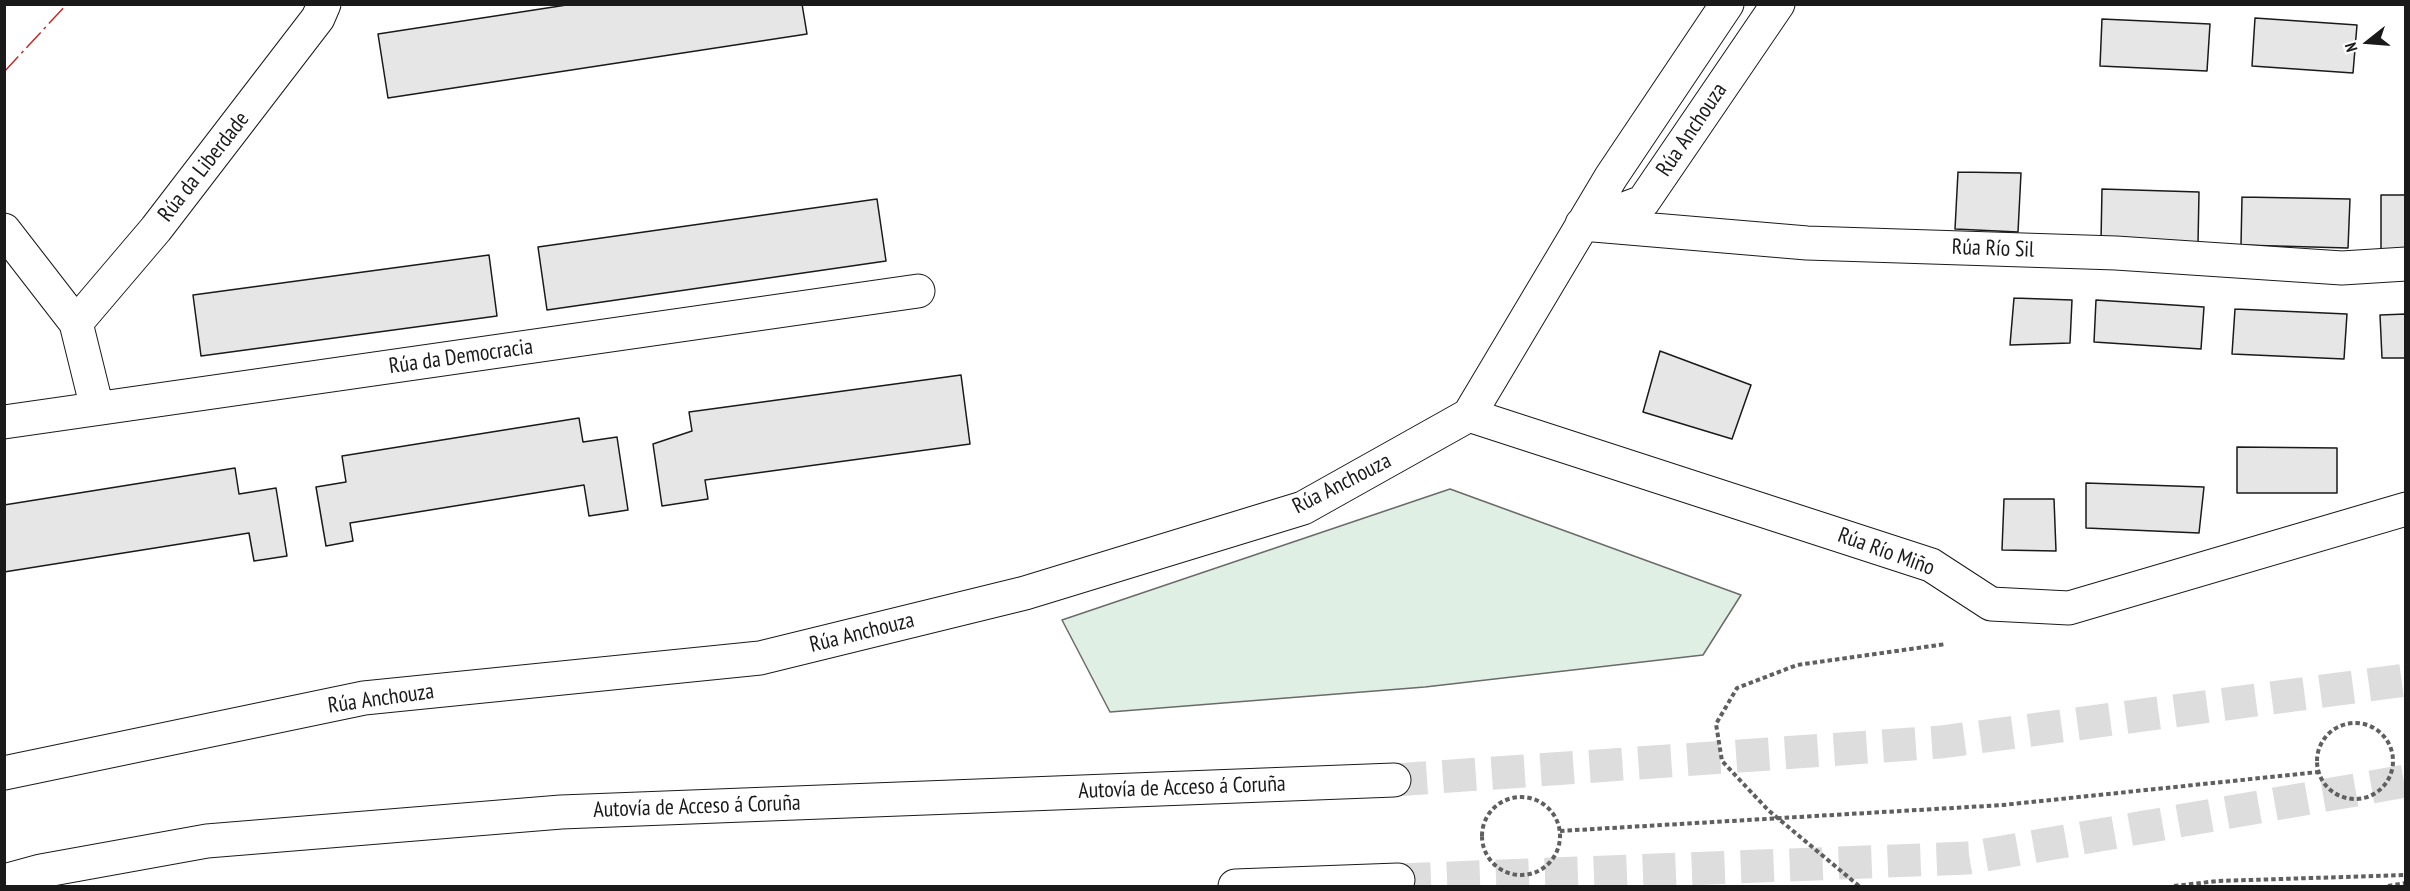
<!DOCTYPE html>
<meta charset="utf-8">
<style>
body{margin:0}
#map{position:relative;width:2410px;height:891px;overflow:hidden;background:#fff;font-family:"PT Sans Narrow",sans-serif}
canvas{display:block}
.frame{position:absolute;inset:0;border:6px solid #1a1a1a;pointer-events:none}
.north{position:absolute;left:2338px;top:12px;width:60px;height:60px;-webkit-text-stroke:4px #fff;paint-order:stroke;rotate:253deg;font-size:16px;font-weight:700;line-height:24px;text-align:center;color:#1a1a1a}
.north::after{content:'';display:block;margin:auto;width:21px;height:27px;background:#1a1a1a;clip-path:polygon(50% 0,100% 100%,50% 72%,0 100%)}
</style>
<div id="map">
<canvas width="2410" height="891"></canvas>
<div class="frame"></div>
<div class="north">N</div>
</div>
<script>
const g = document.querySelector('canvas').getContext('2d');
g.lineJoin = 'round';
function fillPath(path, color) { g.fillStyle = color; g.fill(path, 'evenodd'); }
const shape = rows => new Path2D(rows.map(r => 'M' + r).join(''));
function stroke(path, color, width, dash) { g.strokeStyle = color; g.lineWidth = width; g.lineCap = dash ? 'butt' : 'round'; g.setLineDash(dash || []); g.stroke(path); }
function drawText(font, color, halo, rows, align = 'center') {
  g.font = font + ' "PT Sans Narrow",sans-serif'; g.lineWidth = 4.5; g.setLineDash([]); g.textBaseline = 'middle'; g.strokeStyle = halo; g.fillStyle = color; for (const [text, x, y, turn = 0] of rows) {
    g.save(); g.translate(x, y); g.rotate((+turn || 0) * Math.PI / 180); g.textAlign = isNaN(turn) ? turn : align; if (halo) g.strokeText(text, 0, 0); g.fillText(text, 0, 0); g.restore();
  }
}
const green = shape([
 [1450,489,1741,595,1703,655,1425,687,1110,712,1062,620,1450,489]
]);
const building = shape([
 [573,4,802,4,807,34,388,98,378,34,573,4],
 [2255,18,2357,25,2353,73,2252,66,2255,18],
 [2102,19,2210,24,2207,71,2100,66,2102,19],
 [1958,172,2021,173,2018,232,1955,229,1958,172],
 [2102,189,2199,192,2198,244,2101,241,2102,189],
 [2381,195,2406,195,2406,252,2381,252,2381,195],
 [2242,197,2350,199,2348,248,2241,245,2242,197],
 [877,199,886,261,547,310,538,247,877,199],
 [489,255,497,316,201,356,193,295,489,255],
 [2014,298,2072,300,2070,343,2010,345,2014,298],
 [2096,300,2204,307,2201,349,2094,342,2096,300],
 [2235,309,2347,314,2344,359,2232,354,2235,309],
 [2406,314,2406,358,2382,358,2380,315,2406,314],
 [1660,351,1751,385,1732,439,1643,412,1660,351],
 [961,375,970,444,705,480,708,499,662,506,653,444,692,431,689,412,961,375],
 [579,418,583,442,617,437,628,510,589,516,584,485,350,523,353,541,326,546,316,487,346,482,342,456,579,418],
 [2237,447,2337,448,2337,493,2237,493,2237,447],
 [235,468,239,494,276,488,287,556,254,561,249,533,4,572,4,505,235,468],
 [2086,483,2204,487,2199,533,2086,528,2086,483],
 [2004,499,2054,499,2056,551,2002,550,2004,499]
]);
const highwayTunnel = shape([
 [1394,780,1941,742,2406,680],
 [1398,880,1969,858,2406,781]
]);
const path = shape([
 '2317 761a38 38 0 1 1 76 0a38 38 0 1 1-76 0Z',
 '1482 836a39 39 0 1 1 78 0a39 39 0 1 1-78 0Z',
 [1560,831,2003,805,2318,772],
 [1859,886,1768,810,1722,761,1716,724,1737,688,1797,665,1946,644],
 [2174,886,2218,881,2406,875],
 [2388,886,2406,883]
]);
const street = shape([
 [1592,221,1643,202,1778,4],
 [1582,224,1807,243,2116,253,2342,268,2406,264],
 [4,230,76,323,97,408],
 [76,323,156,229,318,18,324,4],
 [1469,415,1931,565,1991,604,2069,608,2406,509],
 [4,422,918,291],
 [4,773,364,698,760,658,1025,593,1303,508,1469,415,1611,177,1727,4]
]);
const highway = shape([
 [4,881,41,871,207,841,561,812,1394,780],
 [1235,886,1398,880]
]);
const power = shape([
 [4,72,67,4]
]);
const streetNames = [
 ["Rúa Anchouza",1692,130,-56],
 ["Rúa da Liberdade",204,167,-52],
 ["Rúa Río Sil",1993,249,2],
 ["Rúa da Democracia",461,357,-8],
 ["Rúa Anchouza",1342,484,-27],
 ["Rúa Río Miño",1886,552,20],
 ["Rúa Anchouza",862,633,-14],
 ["Rúa Anchouza",381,699,-8],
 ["Autovía de Acceso á Coruña",1182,788,-2],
 ["Autovía de Acceso á Coruña",697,807,-2]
];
fillPath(green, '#e0efe3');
stroke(green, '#6a6a6a', 1.5);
fillPath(building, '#e6e6e6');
stroke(building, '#1a1a1a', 1.5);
stroke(highwayTunnel, '#ddd', 33, [33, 16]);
stroke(street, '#1a1a1a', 35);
stroke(highway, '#1a1a1a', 35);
stroke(path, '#5f5f5f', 4, [4.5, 3]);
stroke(street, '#fff', 33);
stroke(highway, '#fff', 33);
stroke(power, '#c62828', 1.5, [21, 4.5, 3, 4.5]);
drawText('22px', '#1a1a1a', '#fff', streetNames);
</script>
